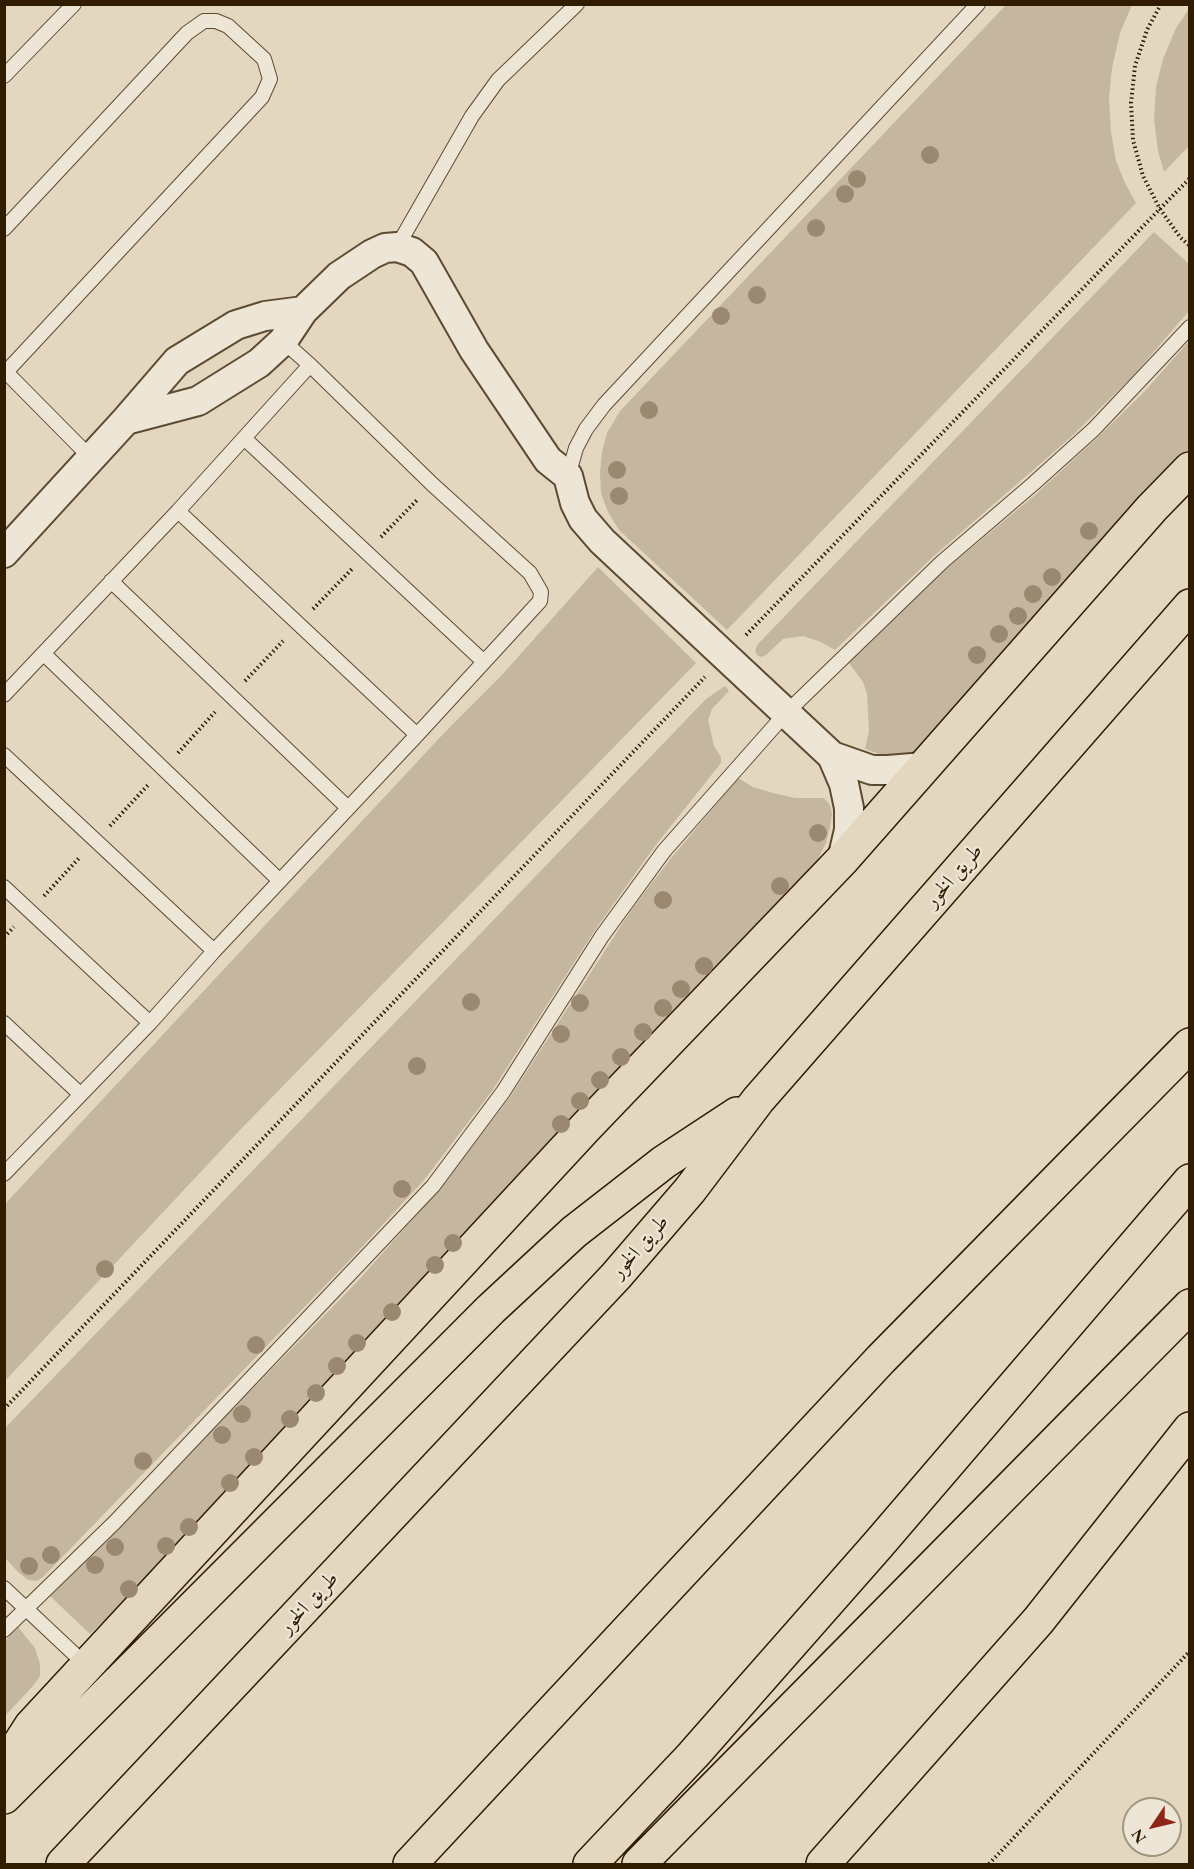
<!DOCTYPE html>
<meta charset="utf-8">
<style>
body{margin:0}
#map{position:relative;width:1194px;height:1869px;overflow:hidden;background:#e4d7bf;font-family:"EB Garamond",serif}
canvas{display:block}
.frame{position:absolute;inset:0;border:6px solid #301c01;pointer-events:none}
.north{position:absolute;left:1122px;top:1797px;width:60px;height:60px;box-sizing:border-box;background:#ede5d5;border:2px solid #a19580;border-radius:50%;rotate:235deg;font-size:16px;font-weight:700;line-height:24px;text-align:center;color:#301c01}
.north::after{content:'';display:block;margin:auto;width:21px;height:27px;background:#8f2418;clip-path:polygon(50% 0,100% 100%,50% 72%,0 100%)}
</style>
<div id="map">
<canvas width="1194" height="1869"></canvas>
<div class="frame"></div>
<div class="north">N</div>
</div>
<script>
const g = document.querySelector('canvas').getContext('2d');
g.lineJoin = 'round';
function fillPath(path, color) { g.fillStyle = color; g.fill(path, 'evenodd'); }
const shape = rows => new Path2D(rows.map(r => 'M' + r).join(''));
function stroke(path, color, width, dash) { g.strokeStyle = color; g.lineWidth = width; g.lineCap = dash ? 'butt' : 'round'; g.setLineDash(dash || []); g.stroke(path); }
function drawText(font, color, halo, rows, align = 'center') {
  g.font = font + ' "EB Garamond",Amiri,serif'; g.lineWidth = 4.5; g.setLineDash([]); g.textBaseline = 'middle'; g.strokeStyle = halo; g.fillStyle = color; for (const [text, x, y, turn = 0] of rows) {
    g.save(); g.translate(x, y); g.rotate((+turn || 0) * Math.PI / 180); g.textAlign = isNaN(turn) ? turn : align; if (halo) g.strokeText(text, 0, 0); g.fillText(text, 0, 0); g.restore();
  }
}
const green = shape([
 [1006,5,1132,5,1120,33,1112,68,1109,97,1111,132,1116,161,1125,183,1136,203,727,630,619,530,608,512,601,493,600,472,602,452,607,433,620,411],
 [1189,9,1189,146,1164,172,1158,151,1154,119,1156,87,1163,59,1176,28],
 [1154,232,1189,264,1189,311,1133,376,1070,438,934,556,835,650,821,642,803,636,783,639,766,655,761,657,757,655,755,651,758,644],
 [1189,341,1189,449,1135,506,916,753,906,757,891,758,865,749,869,731,867,694,863,682,847,660,946,569,1035,495,1098,437,1146,390],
 [598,567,696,663,240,1130,5,1381,5,1204,445,732,501,676],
 [725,686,729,691,712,709,708,720,714,746,721,757,721,763,655,846,595,930,492,1091,424,1180,347,1263,43,1577,37,1581,28,1580,18,1572,5,1558,5,1428,706,699],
 [738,778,753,787,773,793,795,798,824,798,830,805,832,814,830,827,826,843,818,859,794,889,155,1573,90,1634,50,1596,356,1283,443,1185,510,1097,632,909,672,857],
 [18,1627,35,1648,40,1664,40,1676,33,1686,5,1716,5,1641]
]);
const path = shape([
 [1161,4,1147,30,1135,66,1131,103,1133,140,1143,176,1160,209,1180,237,1190,246],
 [381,537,418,499],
 [313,609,352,569],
 [746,635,1190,178],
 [245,681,283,641],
 [178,753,215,712],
 [110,826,148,785],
 [44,896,80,857],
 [4,937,14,927],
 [4,1409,705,677],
 [989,1864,1190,1651]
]);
const service = shape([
 [4,76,74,4],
 [4,229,187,33,204,21,216,21,228,26,264,59,270,79,262,97,6,372],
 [397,247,472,116,498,80,577,4],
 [4,370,90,457],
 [244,438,484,662],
 [568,476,576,448,586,429,604,405,978,4],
 [178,511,417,735],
 [111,581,348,808],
 [44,654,280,881],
 [4,695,178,511,310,365],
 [4,755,214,951],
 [4,887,150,1023],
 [4,1023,80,1094],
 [4,1174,150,1023,214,951,417,735,540,601,541,592,530,573,432,484,310,365,283,341],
 [4,1588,87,1666],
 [4,1630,115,1522,433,1186,503,1092,602,936,664,851,786,713,942,562,1033,484,1094,429,1190,327]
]);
const minor = shape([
 [126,420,198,401,259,363,283,341,303,311],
 [4,553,126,420,177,361,236,325,265,316,303,311,339,276,372,254,385,248,397,247,412,252,424,262,474,350,548,460,568,476,575,503,583,519,602,541,832,756,872,770,888,770,924,767],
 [832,756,844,784,849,808,849,830,842,860]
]);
const motorway = shape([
 [4,1768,31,1726,586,1127,842,860,1152,508,1190,469],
 [4,1797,491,1309,574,1232,664,1162,737,1114],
 [63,1864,616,1276,690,1190,758,1100,1190,606],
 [410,1864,881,1359,1190,1045],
 [590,1864,693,1755,877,1546,1190,1181],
 [639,1864,1190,1306],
 [823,1864,1038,1621,1190,1429]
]);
const trees = [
 [930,155],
 [857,179],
 [845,194],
 [816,228],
 [757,295],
 [721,316],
 [649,410],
 [617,470],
 [619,496],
 [1089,531],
 [1052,577],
 [1033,594],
 [1018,616],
 [999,634],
 [977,655],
 [818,833],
 [780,886],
 [663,900],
 [704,966],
 [681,989],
 [471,1002],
 [580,1003],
 [663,1008],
 [643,1032],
 [561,1034],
 [621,1057],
 [417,1066],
 [600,1080],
 [580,1101],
 [561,1124],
 [402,1189],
 [453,1243],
 [435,1265],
 [105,1269],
 [392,1312],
 [357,1343],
 [256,1345],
 [337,1366],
 [316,1393],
 [242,1414],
 [290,1419],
 [222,1435],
 [254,1457],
 [143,1461],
 [230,1483],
 [189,1527],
 [166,1546],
 [115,1547],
 [51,1555],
 [95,1565],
 [29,1566],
 [129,1589]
];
const streetNames = [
 ["طريق الخور",954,876,-49],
 ["طريق الخور",640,1247,-49],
 ["طريق الخور",309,1603,-47]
];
fillPath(green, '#c5b79f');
stroke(service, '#5d4b30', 16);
stroke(minor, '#5d4b30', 32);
stroke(motorway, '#301c01', 36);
stroke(path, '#301c01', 4, [1.5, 3]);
stroke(service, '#ede5d5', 14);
stroke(minor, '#ede5d5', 28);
stroke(motorway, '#e4d7bf', 33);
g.fillStyle = '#9a8970';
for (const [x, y] of trees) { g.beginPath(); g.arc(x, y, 9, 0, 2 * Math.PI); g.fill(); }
drawText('21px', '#301c01', '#ede5d5', streetNames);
</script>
